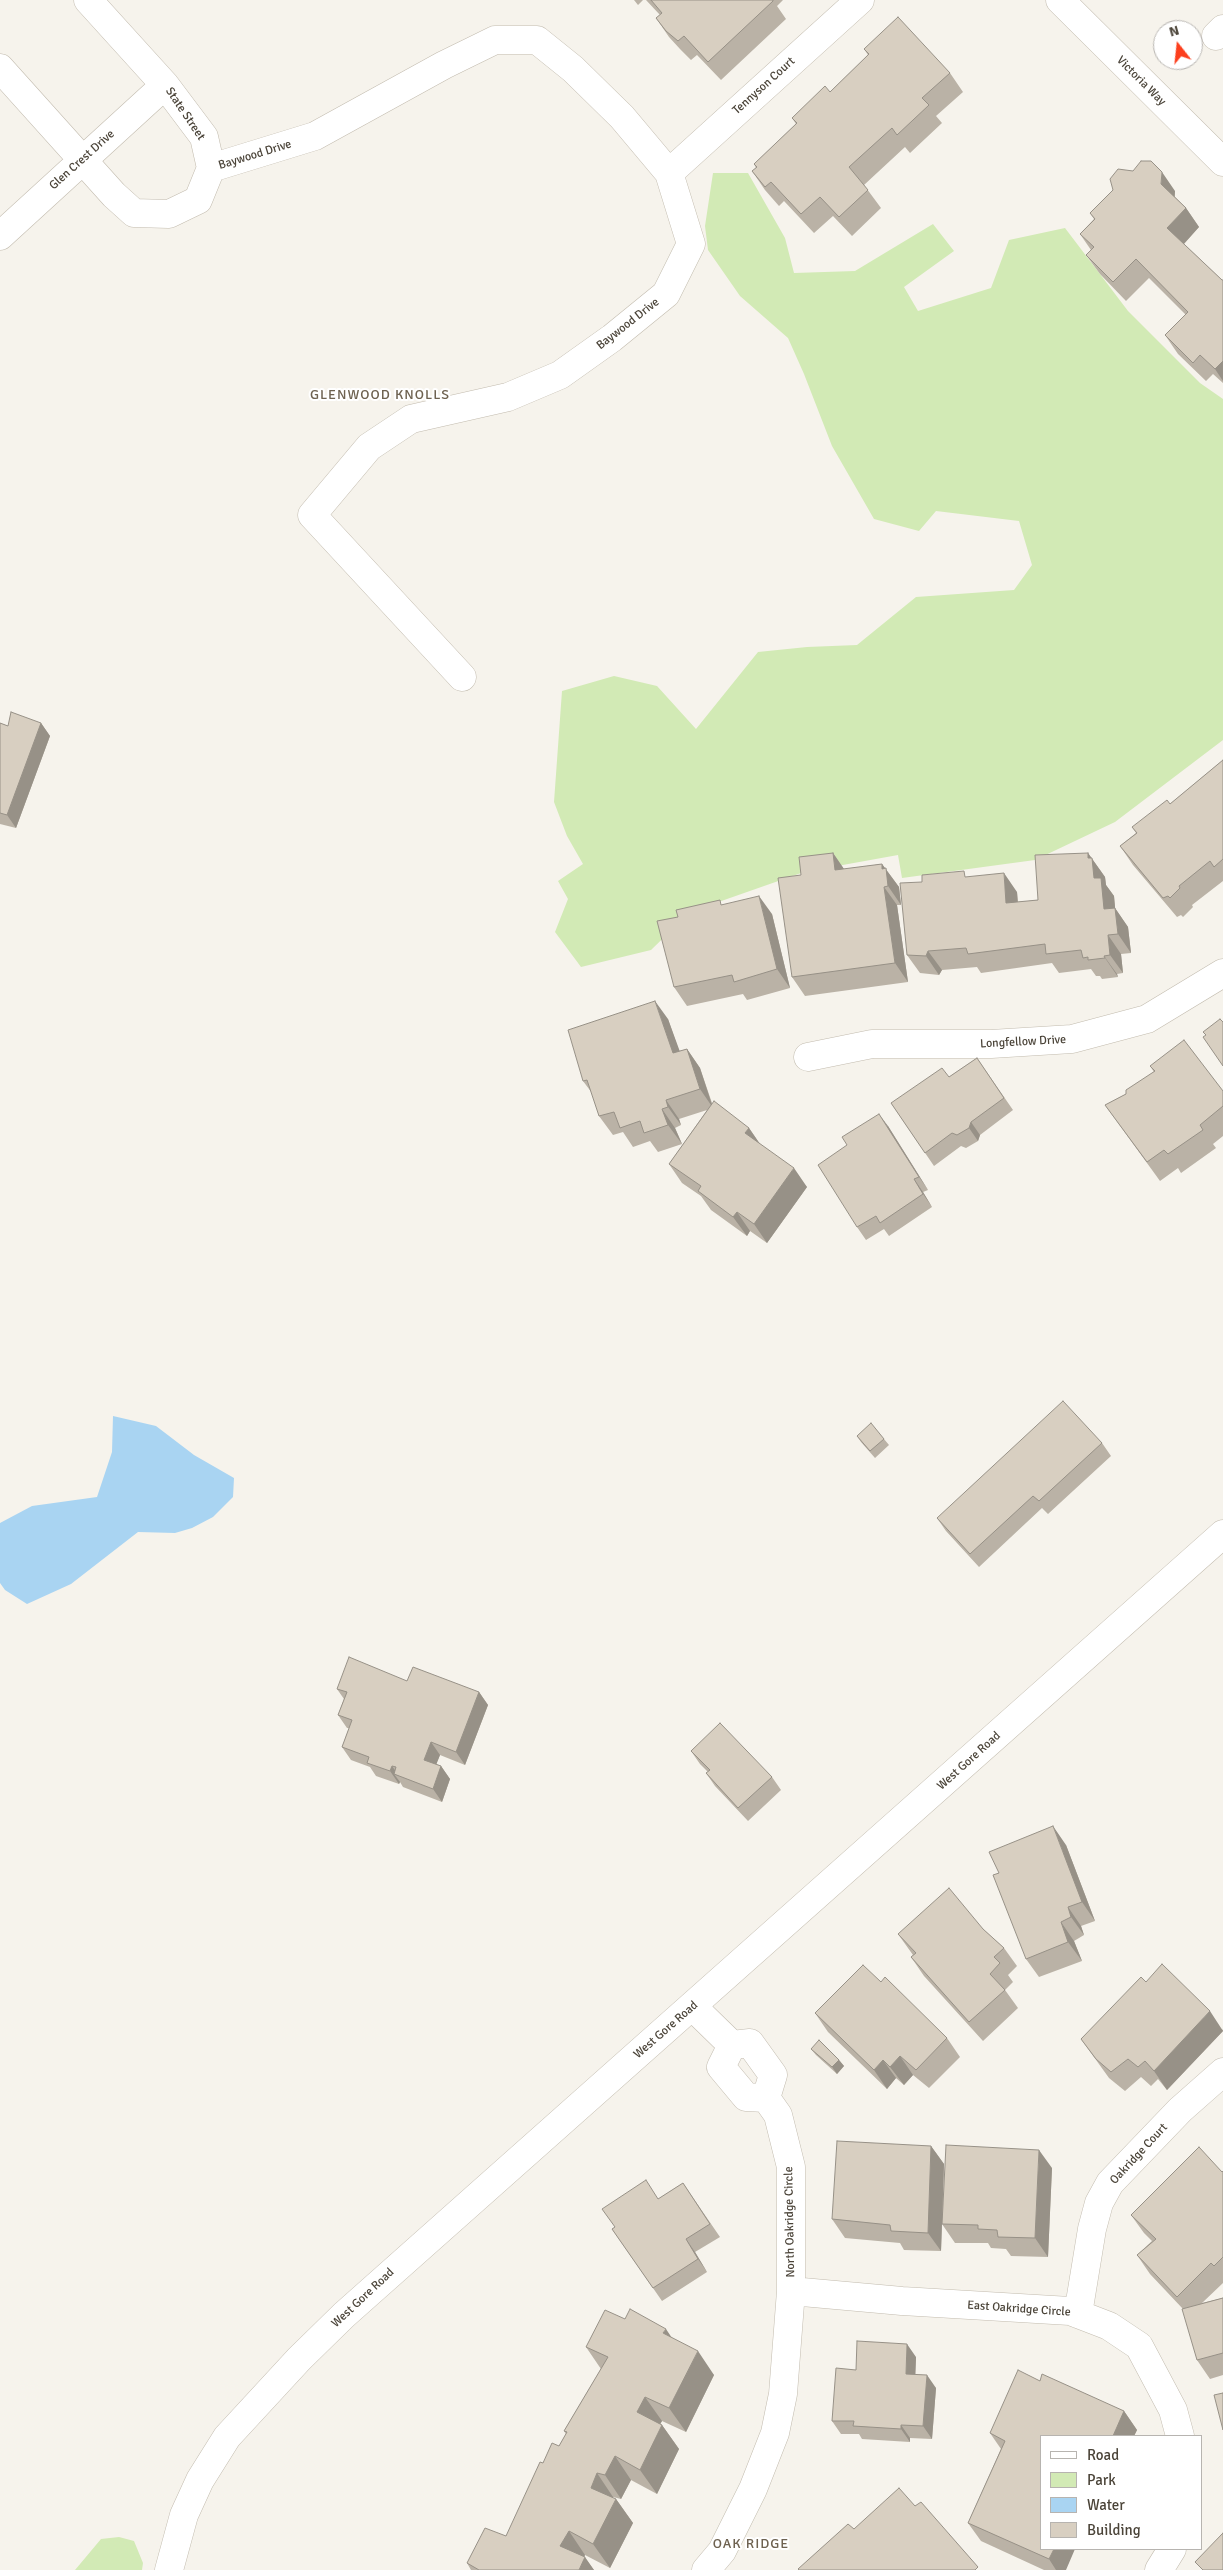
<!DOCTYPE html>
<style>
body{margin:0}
#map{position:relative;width:1223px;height:2570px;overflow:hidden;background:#f6f3ec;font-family:Signika,sans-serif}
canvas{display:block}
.legend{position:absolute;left:1040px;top:2435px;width:162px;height:115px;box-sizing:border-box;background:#fff;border:1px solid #b7b4b0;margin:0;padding:6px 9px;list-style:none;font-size:15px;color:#4b4439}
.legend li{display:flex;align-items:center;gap:10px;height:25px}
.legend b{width:25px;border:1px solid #b7b4b0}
.north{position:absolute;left:1153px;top:20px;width:50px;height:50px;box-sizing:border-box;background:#fff;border:1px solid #b7b4b0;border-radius:50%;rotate:344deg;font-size:14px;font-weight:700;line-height:20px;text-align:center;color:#4b4439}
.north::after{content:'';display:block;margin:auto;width:18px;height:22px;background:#fc3f1d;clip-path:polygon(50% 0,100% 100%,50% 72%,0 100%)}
</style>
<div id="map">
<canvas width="1223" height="2570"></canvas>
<ul class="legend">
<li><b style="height:6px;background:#fff"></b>Road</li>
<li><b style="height:14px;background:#d2eab5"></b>Park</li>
<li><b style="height:14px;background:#a9d4f2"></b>Water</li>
<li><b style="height:14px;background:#d8cfc1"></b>Building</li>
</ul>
<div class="north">N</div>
</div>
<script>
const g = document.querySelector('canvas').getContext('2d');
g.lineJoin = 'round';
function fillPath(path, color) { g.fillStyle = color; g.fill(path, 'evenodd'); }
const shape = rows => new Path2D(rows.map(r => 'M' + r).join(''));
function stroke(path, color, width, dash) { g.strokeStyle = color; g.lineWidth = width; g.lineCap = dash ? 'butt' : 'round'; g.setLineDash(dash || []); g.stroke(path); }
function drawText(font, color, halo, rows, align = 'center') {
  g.font = font + ' Signika,sans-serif'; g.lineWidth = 4; g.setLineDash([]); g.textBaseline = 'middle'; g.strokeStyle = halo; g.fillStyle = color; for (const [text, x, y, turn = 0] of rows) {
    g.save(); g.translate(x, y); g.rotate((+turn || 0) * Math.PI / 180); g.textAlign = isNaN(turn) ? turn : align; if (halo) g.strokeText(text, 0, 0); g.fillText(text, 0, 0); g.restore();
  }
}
const green = shape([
 [713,173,748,173,785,238,794,273,855,271,933,224,954,251,904,287,918,311,991,288,1009,240,1065,228,1128,311,1200,383,1223,399,1223,740,1115,822,1035,860,902,878,898,855,804,872,690,912,651,950,581,967,555,932,568,899,558,881,583,864,567,836,554,802,562,691,614,676,657,686,696,729,758,652,807,647,857,645,916,597,1014,590,1032,565,1019,521,936,511,919,531,874,519,832,446,804,374,788,338,740,296,708,250,705,226],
 [119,2537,134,2541,143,2563,142,2570,75,2570,101,2539]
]);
const water = shape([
 [113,1416,156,1426,194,1455,234,1478,233,1497,213,1517,192,1528,175,1533,138,1532,71,1584,27,1604,5,1590,0,1583,0,1523,32,1506,97,1497,112,1452]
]);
const minor = shape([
 [1060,0,1223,162],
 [1216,36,1223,29],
 [0,68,114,195,134,213,169,214,198,200,211,168,204,137,165,85,88,0],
 [211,168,315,136,444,65,495,40,537,40,573,69,622,117,669,173,691,244,666,294,612,338,560,375,508,397,411,419,369,447,312,515,462,677],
 [669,173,860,0],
 [0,236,165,85],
 [808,1057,872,1044,991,1044,1072,1039,1147,1019,1223,973],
 [693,2007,732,2045],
 [750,2043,773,2075,766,2098,746,2097,721,2067,732,2045,750,2043],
 [791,2291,902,2301,1070,2311,1109,2326,1139,2346,1173,2410,1180,2436],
 [1078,2314,1092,2229,1099,2203,1110,2183,1180,2110,1223,2072],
 [169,2570,184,2515,200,2480,227,2437,299,2359,344,2315,1223,1534],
 [706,2570,722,2551,753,2489,775,2433,783,2394,791,2291,791,2167,778,2115,766,2098],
 [1159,2570,1172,2549]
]);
const wall = shape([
 [634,0,643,0,638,5],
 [646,0,783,0,777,6,786,19,721,80,697,55,691,60,680,49,669,37,656,18,660,15],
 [864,49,950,73,963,92,936,116,942,123,910,153,905,147,864,185,881,208,852,236,833,216,814,233,784,201,779,206,765,190,752,171,756,168,754,164,796,124,792,118,830,92,868,55],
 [1175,191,1175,197,1186,208,1199,227,1184,244,1222,280,1223,280,1223,383,1213,374,1206,381,1178,354,1165,335,1186,315,1149,278,1126,301,1100,274,1086,255,1091,250,1080,234,1094,219,1090,213],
 [0,723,8,726,41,723,50,736,16,828,0,824],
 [1223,760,1223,881,1192,905,1193,907,1183,917,1181,915,1177,917,1133,865,1120,846,1136,833,1132,827,1170,804],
 [833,853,844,869,882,864,899,887,901,905,897,905,908,982,805,996,792,977,801,875],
 [1088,853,1105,877,1106,885,1114,896,1115,908,1128,927,1131,953,1121,954,1123,973,1117,974,1118,977,1102,979,1100,976,1096,976,1091,969,1059,973,1052,963,981,973,977,967,942,970,939,975,920,973,907,955,922,882,968,877,1017,892,1018,902,1038,900],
 [723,905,772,914,790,988,747,1000,743,994,687,1006,674,987,678,917],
 [668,1019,679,1051,687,1049,700,1068,712,1103,749,1128,760,1144,807,1187,767,1243,750,1231,747,1236,711,1210,701,1196,682,1183,669,1164,707,1110,679,1119,681,1125,675,1128,682,1144,658,1152,650,1141,633,1147,623,1132,613,1135,599,1116,592,1093,583,1081],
 [977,1058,1013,1110,980,1135,978,1141,966,1148,961,1146,934,1166,891,1103,949,1077],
 [1150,1066,1223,1091,1223,1136,1213,1144,1216,1148,1181,1173,1178,1168,1160,1181,1105,1105,1126,1094,1154,1072],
 [888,1126,928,1190,923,1192,932,1207,889,1236,884,1229,866,1240,857,1227],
 [857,1436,884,1439,889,1445,875,1458,861,1442],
 [1102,1443,1111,1456,1048,1514,1042,1508,979,1567,946,1531,937,1518],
 [407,1681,479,1692,488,1705,465,1765,440,1755,436,1764,441,1766,450,1779,442,1802,403,1787,400,1782,399,1784,376,1776,370,1767,351,1760,342,1747,349,1728,347,1728,338,1715,344,1699,337,1689],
 [691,1751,772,1777,781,1790,748,1821,715,1786,706,1773,708,1772,700,1764],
 [1066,1845,1095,1921,1081,1926,1084,1935,1074,1941,1082,1961,1039,1977,1026,1959],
 [983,1929,1004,1948,1017,1966,1008,1975,1013,1982,1005,1990,1018,2008,983,2041,924,1976,911,1957,913,1955,898,1934],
 [881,1982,947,2038,960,2057,929,2088,913,2075,904,2085,896,2078,887,2089,828,2032,815,2013],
 [1146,1982,1223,2030,1223,2031,1167,2090,1158,2079,1151,2086,1141,2077,1125,2091,1109,2078,1081,2039],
 [811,2049,839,2060,844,2066,837,2074,816,2055],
 [931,2146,944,2164,943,2208,1052,2168,1048,2257,1011,2256,1006,2249,991,2248,988,2243,955,2243,942,2224,941,2251,904,2250,900,2243,845,2238,832,2219],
 [1223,2171,1223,2283,1202,2303,1223,2298,1223,2375,1210,2379,1197,2360,1183,2309,1150,2274,1137,2255,1152,2241,1144,2233,1131,2215],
 [683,2183,720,2237,695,2252,707,2272,662,2301,612,2229],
 [625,2319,672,2338,714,2375,686,2432,662,2421,660,2424,662,2425,679,2449,657,2494,631,2480,621,2499,613,2497,613,2498,616,2499,633,2523,610,2568,585,2555,584,2557,594,2570,471,2570,467,2563,506,2536,543,2463,559,2446,566,2434,564,2431,601,2369,586,2347],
 [916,2357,915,2375,936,2388,932,2439,910,2438,910,2442,862,2439,859,2434,841,2434,832,2421,856,2370],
 [1040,2381,1124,2411,1137,2430,1134,2436,1042,2436,1066,2570,1044,2570,981,2541,968,2523,1001,2449,990,2433]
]);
const shadedWall = shape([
 [1162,172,1175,191,1174,202,1161,184],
 [1186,208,1199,227,1181,247,1167,228],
 [1223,361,1223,381,1215,369],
 [41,723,50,736,16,828,7,815],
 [833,853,846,872,835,870],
 [1088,853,1105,877,1106,885,1114,896,1117,928,1104,909,1088,858],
 [882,864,899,887,901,905,888,886,882,869],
 [1004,873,1017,892,1019,921,1006,903],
 [884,887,897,905,908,982,895,963],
 [759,896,772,914,790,988,777,969],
 [1115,908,1128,927,1131,953,1118,934],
 [1108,935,1121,954,1123,973,1110,955],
 [928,951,942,970,939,975,926,956],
 [1104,956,1117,974,1118,977,1105,958],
 [655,1001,668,1019,687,1071,673,1053],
 [687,1049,700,1068,713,1108,700,1089],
 [666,1100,679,1119,681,1125,668,1107],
 [662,1109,675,1128,682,1144,668,1125],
 [879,1114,888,1126,928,1190,919,1177],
 [971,1122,980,1135,978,1141,969,1128],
 [749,1128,762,1147,745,1133],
 [794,1168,807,1187,767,1243,754,1224],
 [914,1179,923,1192,932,1207,923,1194],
 [737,1212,750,1231,747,1236,733,1217],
 [479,1692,488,1705,465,1765,456,1752],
 [431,1742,440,1755,433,1773,424,1760],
 [392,1766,399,1776,394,1774,400,1782,399,1784,390,1771],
 [441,1766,450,1779,442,1802,433,1789],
 [1053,1826,1066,1845,1095,1921,1082,1902],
 [1068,1907,1081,1926,1084,1935,1071,1917],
 [1061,1922,1074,1941,1082,1961,1068,1942],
 [1210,2011,1223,2031,1167,2090,1154,2071],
 [900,2056,913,2075,904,2085,890,2067],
 [839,2060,844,2066,837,2074,832,2067],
 [883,2060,896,2078,887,2089,874,2070],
 [931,2146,944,2164,941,2251,928,2233],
 [1039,2150,1052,2168,1048,2257,1035,2238],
 [686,2239,695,2252,707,2272,698,2259],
 [666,2329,682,2353,663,2333],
 [907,2344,916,2357,915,2387,906,2374],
 [698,2351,714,2375,686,2432,669,2408],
 [927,2375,936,2388,932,2439,923,2426],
 [645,2397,662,2421,654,2435,637,2412],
 [1124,2411,1137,2430,1134,2436,1113,2436],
 [662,2425,679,2449,657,2494,640,2470],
 [901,2425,910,2438,910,2442,901,2429],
 [615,2456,631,2480,621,2499,605,2475],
 [597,2473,613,2497,607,2512,591,2488],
 [616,2499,633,2523,610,2568,593,2544],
 [569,2531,585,2555,576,2570,560,2546],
 [1054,2549,1075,2549,1066,2570,1056,2570,1049,2559],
 [585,2557,594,2570,579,2570]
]);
const building = shape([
 [651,0,773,0,773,1,708,62,684,36,678,41,666,31,656,18,662,13,651,0],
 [898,17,950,73,922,98,929,105,897,135,892,128,849,167,868,190,839,217,820,197,801,214,771,182,765,187,752,171,757,167,754,164,797,123,792,118,825,86,830,92,869,54,864,49,898,17],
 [1141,161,1151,161,1162,172,1161,184,1186,208,1167,228,1222,280,1223,280,1223,361,1215,369,1200,355,1193,363,1165,335,1188,312,1136,259,1113,282,1086,255,1094,247,1080,234,1095,219,1090,213,1113,190,1110,179,1118,169,1133,171,1141,161],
 [11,712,41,723,7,815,0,813,0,723,8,726,11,712],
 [1223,760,1223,859,1214,867,1210,861,1179,886,1180,888,1170,898,1168,896,1163,898,1120,846,1137,833,1132,827,1167,800,1170,804,1223,760],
 [833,853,835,870,882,864,882,869,886,868,888,886,884,887,895,963,792,977,778,878,801,875,799,857,833,853],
 [1088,853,1088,858,1092,858,1094,878,1101,878,1104,909,1115,908,1118,934,1108,935,1110,955,1104,956,1105,958,1088,960,1088,957,1083,958,1081,950,1046,954,1045,944,968,954,966,948,928,951,926,956,907,955,900,883,922,882,922,875,964,871,965,877,1004,873,1006,903,1038,900,1035,855,1088,853],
 [759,896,777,969,734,982,732,975,674,987,657,921,678,917,676,910,720,900,721,905,759,896],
 [655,1001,673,1053,687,1049,700,1089,666,1100,668,1107,662,1109,668,1125,644,1133,640,1121,620,1128,614,1112,599,1116,587,1080,583,1081,568,1030,655,1001],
 [1220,1019,1223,1022,1223,1066,1203,1037,1206,1035,1203,1032,1220,1019],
 [1184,1040,1223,1091,1223,1106,1200,1125,1203,1130,1168,1154,1164,1150,1147,1162,1105,1105,1126,1094,1126,1090,1155,1071,1150,1066,1184,1040],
 [977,1058,1004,1098,971,1122,969,1128,957,1135,952,1133,925,1153,891,1103,942,1068,949,1077,977,1058],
 [714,1101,749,1128,745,1133,794,1168,754,1224,737,1212,733,1217,698,1191,701,1186,669,1164,714,1101],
 [879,1114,919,1177,914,1179,923,1194,880,1223,876,1216,857,1227,818,1165,847,1145,842,1137,879,1114],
 [1063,1401,1102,1443,1039,1501,1033,1496,970,1554,937,1518,1063,1401],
 [871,1423,884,1439,870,1451,857,1436,871,1423],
 [349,1657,407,1681,413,1667,479,1692,456,1752,431,1742,424,1760,441,1766,433,1789,394,1774,396,1767,392,1766,390,1771,367,1763,369,1757,342,1747,352,1720,338,1715,347,1692,337,1689,349,1657],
 [720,1723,772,1777,738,1808,706,1773,710,1770,691,1751,720,1723],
 [1053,1826,1082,1902,1068,1907,1071,1917,1061,1922,1068,1942,1026,1959,993,1875,999,1873,989,1852,1053,1826],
 [949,1888,983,1929,1004,1948,994,1957,1000,1963,990,1974,1005,1990,969,2022,911,1957,916,1953,898,1934,949,1888],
 [1162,1964,1210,2011,1154,2071,1145,2061,1138,2067,1128,2059,1111,2072,1096,2059,1081,2039,1141,1977,1146,1982,1162,1964],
 [863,1965,881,1982,885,1977,947,2038,916,2070,900,2056,890,2067,883,2060,874,2070,815,2013,863,1965],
 [819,2040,839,2060,832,2067,811,2049,819,2040],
 [837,2141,931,2146,928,2233,891,2231,890,2225,832,2219,837,2141],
 [946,2145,1039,2150,1035,2238,998,2237,997,2230,978,2229,978,2225,942,2224,946,2145],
 [1199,2147,1222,2172,1223,2171,1223,2257,1214,2266,1211,2263,1177,2297,1137,2255,1156,2239,1131,2215,1199,2147],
 [646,2180,658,2199,683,2183,710,2224,686,2239,698,2259,653,2288,612,2229,615,2227,602,2209,646,2180],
 [1223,2298,1223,2353,1197,2360,1182,2309,1223,2298],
 [630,2309,666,2329,663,2333,698,2351,669,2408,645,2397,637,2412,662,2425,640,2470,615,2456,605,2475,597,2473,591,2488,616,2499,593,2544,569,2531,560,2546,585,2557,579,2570,479,2570,467,2563,485,2528,506,2536,540,2462,543,2463,552,2443,559,2446,567,2432,564,2431,608,2357,586,2347,605,2310,625,2319,630,2309],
 [857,2341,907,2344,906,2374,927,2375,923,2426,901,2425,901,2429,853,2426,854,2421,832,2421,836,2368,856,2370,857,2341],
 [1018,2370,1040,2381,1042,2374,1124,2411,1113,2436,1042,2436,1042,2549,1054,2549,1049,2559,968,2523,1005,2441,990,2433,1018,2370],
 [1223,2393,1223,2430,1214,2395,1223,2393],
 [899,2488,915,2506,921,2502,978,2567,975,2570,799,2570,798,2569,848,2524,854,2529,899,2488],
 [1223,2533,1223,2570,1203,2570,1195,2562,1223,2533]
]);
const streetNames = [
 ["Victoria Way",1141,81,45],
 ["Tennyson Court",764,86,-42],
 ["State Street",185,114,56],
 ["Baywood Drive",255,155,-17],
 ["Glen Crest Drive",82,160,-42],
 ["Baywood Drive",628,324,-38],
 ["Longfellow Drive",1023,1042,-3],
 ["West Gore Road",969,1761,-42],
 ["West Gore Road",666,2030,-41],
 ["Oakridge Court",1139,2154,-47],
 ["North Oakridge Circle",790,2222,-91],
 ["West Gore Road",363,2298,-43],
 ["East Oakridge Circle",1019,2309,4]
];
const neighbourhoodNames = [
 ["GLENWOOD KNOLLS",380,395],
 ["OAK RIDGE",751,2544]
];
fillPath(green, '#d2eab5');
fillPath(water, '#a9d4f2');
stroke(minor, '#c2bbae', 29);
stroke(minor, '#fff', 28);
fillPath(wall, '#bab2a6');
fillPath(shadedWall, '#979187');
fillPath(building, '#d8cfc1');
stroke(building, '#979187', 1);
drawText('12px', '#4b4439', '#fff', streetNames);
g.letterSpacing = '1px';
drawText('14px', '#6e6250', '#fff', neighbourhoodNames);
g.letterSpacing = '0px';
</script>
